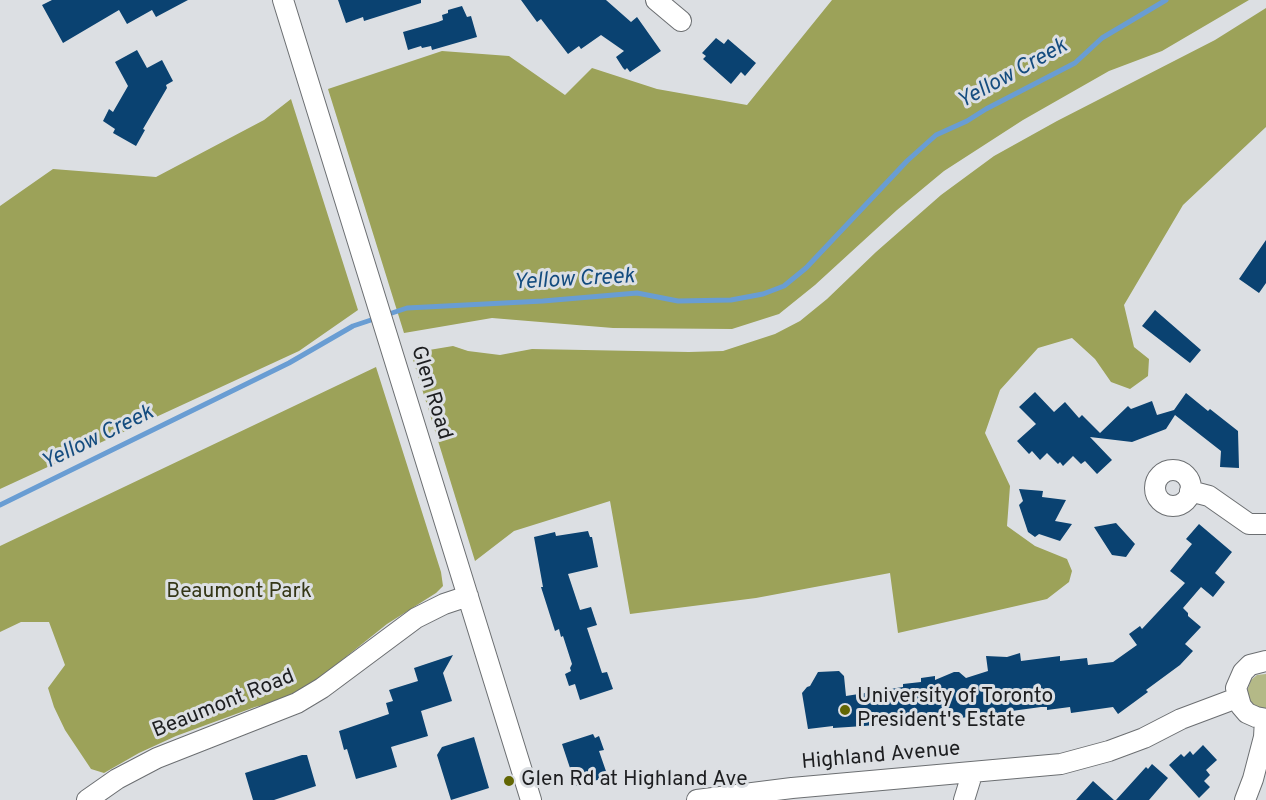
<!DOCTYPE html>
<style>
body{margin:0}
canvas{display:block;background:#dcdfe3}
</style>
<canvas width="1266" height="800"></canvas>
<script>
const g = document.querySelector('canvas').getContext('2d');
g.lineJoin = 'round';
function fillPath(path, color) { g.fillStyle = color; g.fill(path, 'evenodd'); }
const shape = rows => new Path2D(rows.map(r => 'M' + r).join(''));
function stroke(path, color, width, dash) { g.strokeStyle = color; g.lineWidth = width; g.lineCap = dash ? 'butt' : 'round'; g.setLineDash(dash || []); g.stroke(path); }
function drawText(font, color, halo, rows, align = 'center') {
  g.font = font + ' Overpass,sans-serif'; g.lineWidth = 6; g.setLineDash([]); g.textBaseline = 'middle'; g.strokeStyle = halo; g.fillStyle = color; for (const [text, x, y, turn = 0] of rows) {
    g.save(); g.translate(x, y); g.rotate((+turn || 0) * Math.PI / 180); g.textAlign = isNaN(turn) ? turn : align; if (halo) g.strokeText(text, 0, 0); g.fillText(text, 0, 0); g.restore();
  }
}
const green = shape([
 [1266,674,1266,709,1254,707,1246,694,1251,680,1257,675]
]);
const forest = shape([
 [832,0,1249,0,1162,51,1109,71,1023,120,944,171,897,210,815,285,779,314,732,329,613,328,492,318,404,333,328,89,442,51,509,56,565,95,592,68,657,89,747,105],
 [1266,8,1266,127,1183,205,1124,305,1134,347,1149,359,1148,376,1130,389,1111,382,1095,359,1072,338,1038,348,1000,390,985,433,1010,486,1007,526,1035,546,1067,559,1072,571,1069,582,1047,599,898,633,890,573,756,598,630,614,610,501,514,531,475,561,411,353,453,346,468,351,500,355,532,349,689,352,723,351,775,334,800,321,827,299,876,252,941,195,994,156,1057,121,1215,40],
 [291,99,358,310,299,351,0,489,0,206,53,169,156,177,264,120],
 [376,367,441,572,443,586,436,593,387,624,317,680,283,700,255,707,176,736,139,753,104,773,91,769,65,730,54,707,48,688,65,665,49,622,21,622,0,632,0,546]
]);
const stream = shape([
 [0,505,289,363,353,326,407,308,543,301,637,293,678,301,731,300,763,294,784,286,806,268,907,161,936,135,967,121,986,109,1075,63,1102,38,1166,0]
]);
const building = shape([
 [52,0,188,0,156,17,152,10,127,24,119,10,63,43,42,5],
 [338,0,421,0,421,3,364,21,363,17,346,23],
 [521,0,606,0,631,22,637,17,661,51,630,72,627,68,625,70,623,68,616,57,624,51,601,35,581,49,579,46,568,54,541,19,537,22],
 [462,6,467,17,471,16,477,37,432,50,431,46,422,48,421,46,408,50,403,32,438,22,443,20,442,15,448,13,448,10],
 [716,38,724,44,728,39,756,63,745,76,741,72,731,84,703,59,706,56,702,53],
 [137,50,147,68,162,60,173,81,166,85,167,88,143,129,145,130,136,146,113,133,115,129,103,121,109,109,113,112,128,86,115,62],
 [1266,240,1266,283,1259,293,1239,279],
 [1155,310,1201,350,1190,363,1142,326],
 [1035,392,1054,412,1065,402,1079,418,1082,415,1100,433,1128,406,1131,409,1152,401,1157,415,1174,410,1186,393,1208,411,1210,409,1238,431,1239,468,1220,467,1221,451,1175,415,1166,429,1132,442,1090,437,1112,460,1097,474,1085,461,1081,464,1073,456,1063,466,1060,462,1058,464,1047,453,1040,460,1032,451,1029,454,1017,441,1036,424,1019,407],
 [1019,489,1043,491,1042,497,1066,500,1055,521,1072,524,1060,541,1039,534,1035,537,1028,532,1019,505,1023,501],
 [1116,523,1135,544,1126,557,1112,555,1094,527],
 [1199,524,1232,552,1215,573,1225,582,1213,597,1201,587,1183,608,1188,613,1188,616,1201,627,1185,644,1193,651,1180,665,1146,690,1148,692,1118,714,1113,707,1071,713,1070,707,1047,710,1047,707,1041,707,953,719,952,717,864,726,833,728,833,726,808,729,802,693,807,687,810,686,818,672,839,671,844,676,846,696,903,687,903,684,921,682,921,678,935,676,935,680,954,672,959,672,966,678,988,671,986,656,1007,657,1020,653,1021,661,1060,656,1060,661,1087,658,1088,665,1113,662,1137,645,1129,634,1140,626,1142,629,1185,583,1170,571,1192,544,1186,539],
 [588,531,590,537,592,537,598,567,568,574,580,610,591,607,597,625,587,628,602,673,607,672,613,689,580,700,575,684,569,686,565,674,571,671,570,668,572,664,563,636,561,637,559,629,555,631,541,587,543,587,534,537,555,532,556,536],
 [453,655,443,673,452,701,421,711,428,736,391,747,397,767,356,779,347,749,344,750,339,731,389,714,386,703,393,701,389,690,418,681,414,668],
 [593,734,595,738,599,736,604,750,599,751,608,777,576,786,562,744],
 [474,737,489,788,451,800,437,755,442,747],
 [1203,745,1217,760,1206,770,1210,775,1204,781,1210,787,1199,798,1169,765,1181,754,1184,757,1190,751,1193,755],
 [302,755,307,755,316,786,274,800,253,800,245,773],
 [1152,764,1168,778,1149,800,1116,800,1146,767,1148,769],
 [1093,781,1114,800,1076,800]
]);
const street = shape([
 [283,0,531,800],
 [656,0,681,21],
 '1155 488a18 18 0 1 1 36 0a18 18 0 1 1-36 0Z',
 [1190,491,1209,496,1249,524,1266,524],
 [1266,661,1250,665,1243,672,1236,688,1241,706,1247,713,1256,717,1266,719],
 [87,800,117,779,157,758,297,703,322,688,416,618,444,604,468,596],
 [697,800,792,788,1061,764,1109,751,1144,738,1181,719,1237,698],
 [964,800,972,774],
 [1245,800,1253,779,1264,737,1265,719]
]);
const markers = [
 [845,710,6,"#626603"],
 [509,781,6,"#626603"]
];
const streetNames = [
 ["Glen Road",430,393,73],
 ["Beaumont Road",224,705,-22],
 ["Highland Avenue",881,757,-5]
];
const parkNames = [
 ["Beaumont Park",239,593]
];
const poiNames = [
 ["University of Toronto",857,698],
 ["President's Estate",857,722],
 ["Glen Rd at Highland Ave",521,781]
];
const waterNames = [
 ["Yellow Creek",1013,75,-29],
 ["Yellow Creek",574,281,-3],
 ["Yellow Creek",98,439,-26]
];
fillPath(green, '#b4b987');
fillPath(forest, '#9ca259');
stroke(stream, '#699dd3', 5);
fillPath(building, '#0a4271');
stroke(street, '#6c6f72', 22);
stroke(street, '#fff', 20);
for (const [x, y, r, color] of markers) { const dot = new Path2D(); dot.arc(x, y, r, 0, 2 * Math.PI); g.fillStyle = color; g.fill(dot); stroke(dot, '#dcdfe3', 2); }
drawText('21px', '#1d1e20', '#dcdfe3', streetNames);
drawText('21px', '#343616', '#dcdfe3', parkNames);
drawText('21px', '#1d1e20', '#dcdfe3', poiNames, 'left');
drawText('italic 22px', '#144c7f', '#dcdfe3', waterNames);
</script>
